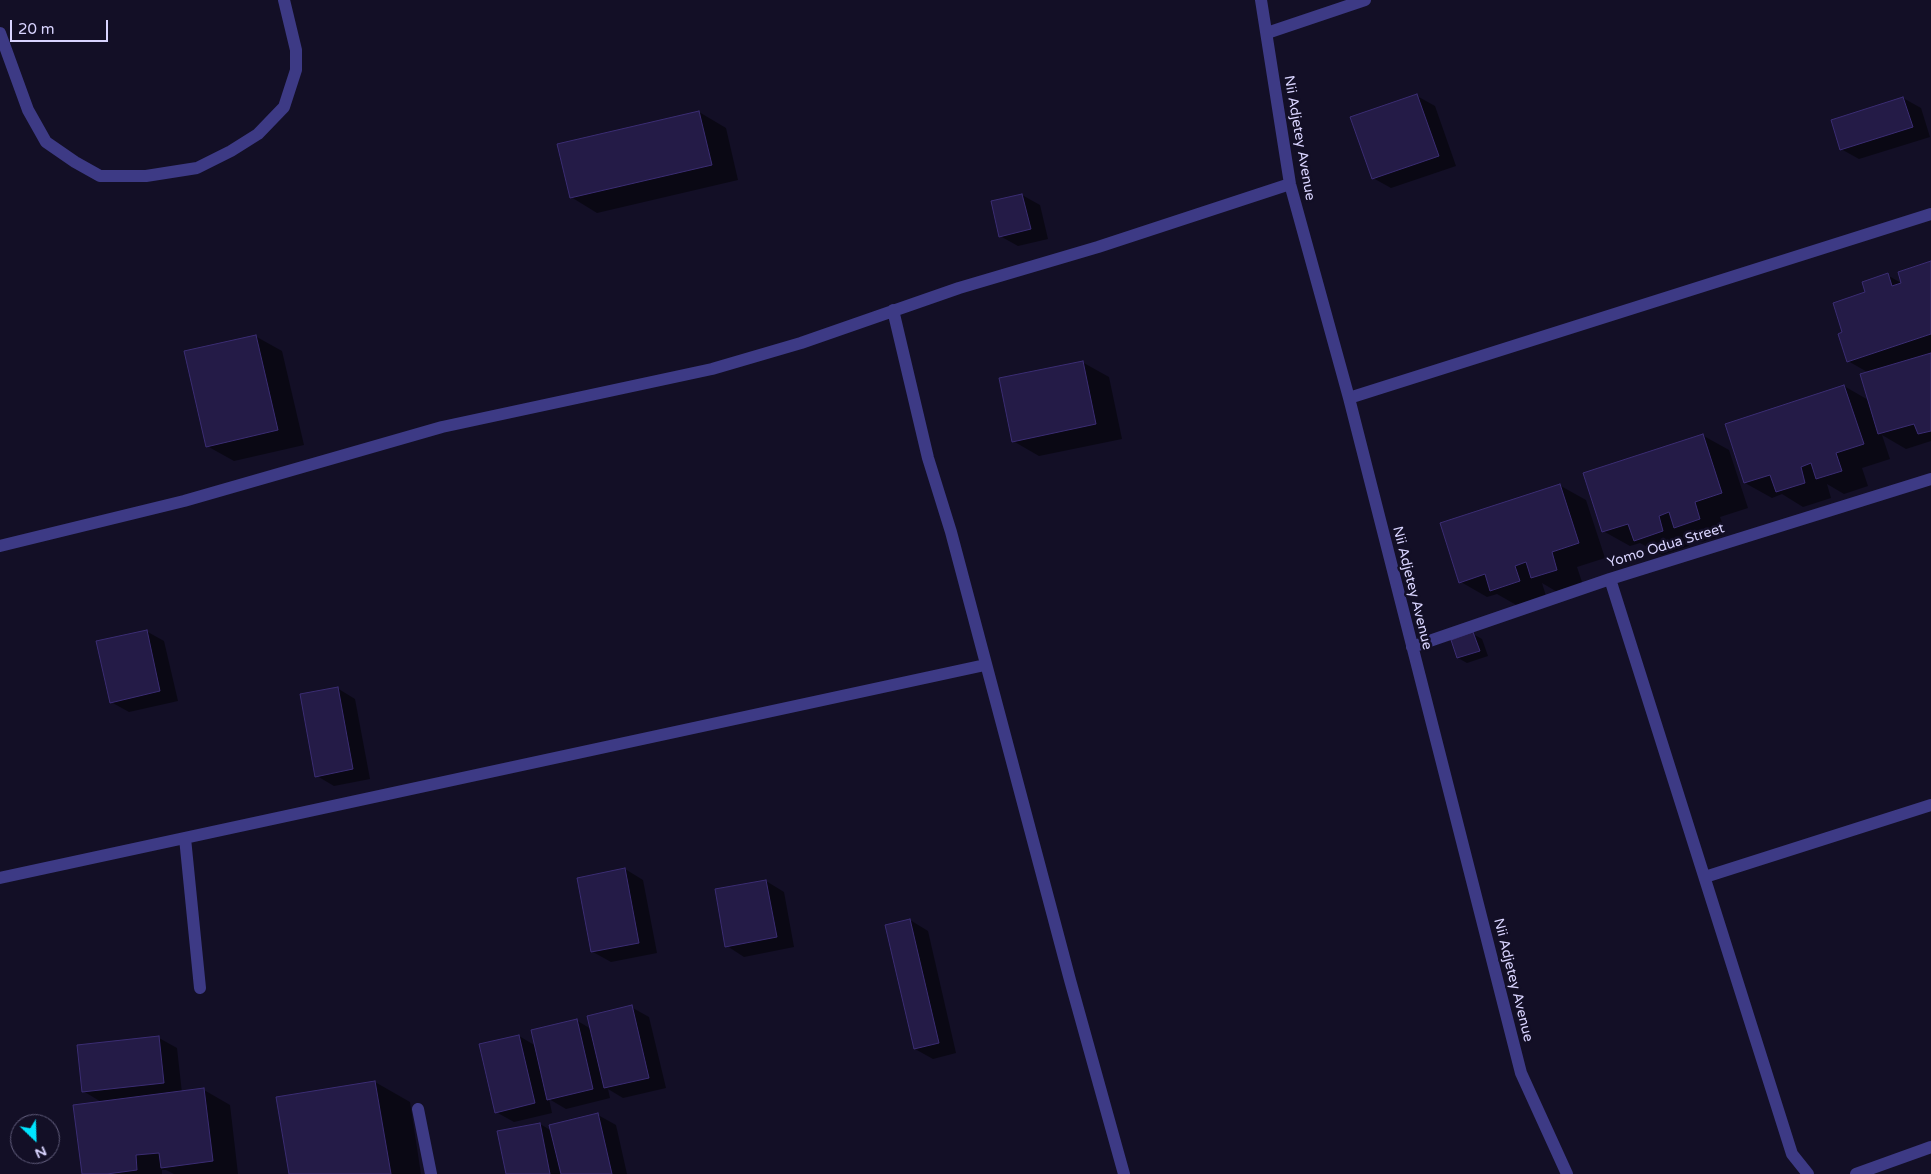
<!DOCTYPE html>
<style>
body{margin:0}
#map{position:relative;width:1931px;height:1174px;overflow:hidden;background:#130f26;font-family:"Varela Round",sans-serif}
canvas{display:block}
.north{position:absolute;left:10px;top:1114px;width:50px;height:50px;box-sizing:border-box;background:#130f26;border:1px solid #625e7d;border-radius:50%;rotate:156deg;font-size:14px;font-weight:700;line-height:20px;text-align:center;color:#d9d4ff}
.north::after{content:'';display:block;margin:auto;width:18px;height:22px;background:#00e5ff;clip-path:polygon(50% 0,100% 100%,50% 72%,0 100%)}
.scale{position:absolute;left:10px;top:20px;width:98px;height:22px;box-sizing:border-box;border:2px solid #d9d4ff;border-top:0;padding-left:6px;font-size:15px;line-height:18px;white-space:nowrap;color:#d9d4ff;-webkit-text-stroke:4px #130f26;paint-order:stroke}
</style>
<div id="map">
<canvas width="1931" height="1174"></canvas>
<div class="north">N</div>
<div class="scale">20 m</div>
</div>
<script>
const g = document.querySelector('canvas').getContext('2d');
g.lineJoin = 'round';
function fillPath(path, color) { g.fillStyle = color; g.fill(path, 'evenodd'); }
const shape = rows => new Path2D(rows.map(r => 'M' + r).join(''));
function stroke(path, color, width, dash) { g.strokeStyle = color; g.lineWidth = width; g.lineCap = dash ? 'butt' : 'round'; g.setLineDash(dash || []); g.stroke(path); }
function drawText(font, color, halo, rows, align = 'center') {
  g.font = font + ' "Varela Round",sans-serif'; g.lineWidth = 5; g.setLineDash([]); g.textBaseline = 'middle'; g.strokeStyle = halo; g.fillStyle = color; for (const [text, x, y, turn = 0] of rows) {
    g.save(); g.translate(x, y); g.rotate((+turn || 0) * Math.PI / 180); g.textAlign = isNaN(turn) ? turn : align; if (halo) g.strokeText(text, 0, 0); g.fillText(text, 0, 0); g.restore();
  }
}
const shadow = shape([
 [1417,96,1435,106,1456,166,1391,188,1373,178],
 [1903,98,1921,108,1930,137,1859,159,1841,149],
 [699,112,726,128,738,180,597,213,571,197],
 [1022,195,1040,205,1048,239,1018,246,1000,236],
 [1931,263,1931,441,1906,449,1882,435,1890,459,1862,468,1868,486,1844,494,1827,484,1831,498,1803,507,1782,494,1772,498,1745,483,1844,386,1870,401,1869,373,1848,361,1844,333,1867,293,1887,275,1903,284],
 [255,336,282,351,304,445,234,461,207,446],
 [1082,362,1109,377,1122,439,1039,456,1013,441],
 [1702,435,1729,450,1748,508,1720,517,1726,534,1702,542,1685,533,1689,546,1662,555,1640,543,1630,546,1603,531],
 [1559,485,1586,500,1605,558,1577,567,1583,585,1559,593,1542,583,1546,596,1518,606,1497,594,1487,597,1461,582],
 [146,631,164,641,178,701,129,712,111,702],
 [1473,634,1482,639,1488,656,1467,663,1458,658],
 [337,688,355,699,370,779,334,786,317,776],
 [625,869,643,880,657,953,611,962,593,952],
 [766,881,784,892,794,947,744,957,727,946],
 [910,920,928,931,956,1053,933,1059,915,1049],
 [631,1007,649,1017,666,1088,623,1098,608,1089,610,1098,566,1109,549,1099,552,1113,514,1122,496,1112,481,1045,519,1036,536,1046,576,1020,591,1029],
 [159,1038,177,1048,182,1093,204,1090,230,1105,238,1174,174,1174,166,1170,162,1170,162,1174,84,1174,103,1103,83,1091],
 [375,1082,410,1102,421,1174,290,1174],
 [598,1115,616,1125,627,1174,507,1174,540,1124,552,1131]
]);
const building = shape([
 [1417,94,1439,156,1372,179,1350,117,1417,94],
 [1903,97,1913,127,1840,150,1831,120,1903,97],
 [699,111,712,165,570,198,557,144,699,111],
 [1022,194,1031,229,999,237,991,201,1022,194],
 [1931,261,1931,334,1847,362,1838,334,1842,332,1833,303,1865,292,1862,282,1888,273,1892,286,1901,283,1898,272,1931,261],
 [256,335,278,430,206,447,184,351,256,335],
 [1931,353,1931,431,1918,434,1914,424,1878,434,1860,374,1931,353],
 [1083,361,1096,424,1012,442,999,378,1083,361],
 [1844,385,1864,444,1836,453,1842,471,1816,479,1811,463,1801,467,1805,483,1776,492,1770,475,1744,483,1725,424,1844,385],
 [1703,434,1722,493,1695,502,1700,519,1674,528,1669,512,1659,516,1663,531,1634,541,1628,524,1602,532,1583,473,1703,434],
 [1560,484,1579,543,1552,552,1557,570,1531,578,1526,562,1515,566,1520,581,1490,591,1485,574,1459,583,1440,523,1560,484],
 [147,630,160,691,110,703,96,641,147,630],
 [1473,632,1480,651,1457,658,1451,640,1473,632],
 [338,687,353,769,315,777,300,694,338,687],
 [625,868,639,943,591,952,577,878,625,868],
 [766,880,777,937,725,947,715,889,766,880],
 [910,919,939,1043,914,1049,885,925,910,919],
 [632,1005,649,1078,604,1088,587,1016,632,1005],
 [577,1019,593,1089,547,1100,531,1030,577,1019],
 [519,1035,535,1103,495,1113,479,1044,519,1035],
 [159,1036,164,1083,82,1092,77,1045,159,1036],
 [375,1081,391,1174,289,1174,276,1097,375,1081],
 [204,1088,213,1161,161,1168,159,1153,136,1155,137,1170,107,1174,82,1174,73,1105,204,1088],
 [598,1113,612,1174,561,1174,549,1125,598,1113],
 [540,1123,550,1174,506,1174,497,1131,540,1123]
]);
const service = shape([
 [0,33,28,110,46,142,75,162,100,176,146,176,197,168,231,151,258,134,284,107,296,70,296,50,284,0]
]);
const minor = shape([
 [1261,0,1290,184,1349,398,1521,1073,1567,1174],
 [1267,33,1365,0],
 [893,310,928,458,951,532,1070,980,1124,1174],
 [1349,398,1931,214],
 [0,546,184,501,442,427,712,369,801,343,959,288,1098,247,1290,184],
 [1610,579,1792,1154,1808,1174],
 [1412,647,1610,579,1931,479],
 [185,838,200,988],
 [1705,877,1931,805],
 [0,878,985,665],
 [418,1109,431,1174],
 [1856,1174,1931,1147]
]);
const streetNames = [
 ["Nii Adjetey Avenue",1299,138,80],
 ["Yomo Odua Street",1666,546,-17],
 ["Nii Adjetey Avenue",1412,588,76],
 ["Nii Adjetey Avenue",1513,980,76]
];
fillPath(shadow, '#0007');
fillPath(building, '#241b47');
stroke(building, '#3b2d73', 1);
stroke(service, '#3d3a85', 12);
stroke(minor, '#3d3a85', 12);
drawText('14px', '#d9d4ff', '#130f26', streetNames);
</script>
